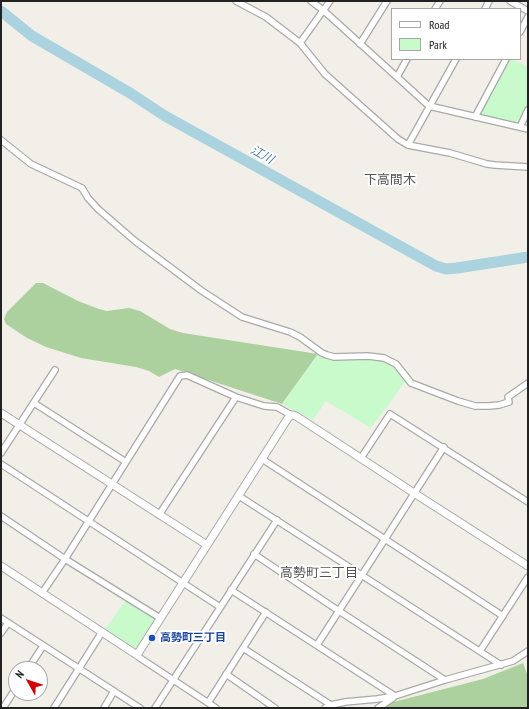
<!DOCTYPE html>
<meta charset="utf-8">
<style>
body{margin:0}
#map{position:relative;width:529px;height:709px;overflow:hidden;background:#f2efe9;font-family:"PT Sans Narrow",sans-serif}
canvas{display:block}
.frame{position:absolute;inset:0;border:2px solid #222;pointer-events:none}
.legend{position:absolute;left:391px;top:8px;width:130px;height:52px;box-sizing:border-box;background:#fff;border:1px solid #a7a7a7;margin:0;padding:5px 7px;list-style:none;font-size:12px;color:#222}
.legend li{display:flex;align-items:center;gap:8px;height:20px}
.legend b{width:20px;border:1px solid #a7a7a7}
.north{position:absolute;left:8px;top:661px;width:40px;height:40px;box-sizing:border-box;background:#fff;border:1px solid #a7a7a7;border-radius:50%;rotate:309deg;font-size:11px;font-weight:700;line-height:16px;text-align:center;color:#222}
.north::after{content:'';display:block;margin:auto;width:14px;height:18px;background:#d40000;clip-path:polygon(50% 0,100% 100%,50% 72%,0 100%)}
</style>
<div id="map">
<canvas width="529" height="709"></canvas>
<div class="frame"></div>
<ul class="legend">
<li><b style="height:5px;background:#fff"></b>Road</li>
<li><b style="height:11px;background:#c8facc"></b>Park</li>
</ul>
<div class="north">N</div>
</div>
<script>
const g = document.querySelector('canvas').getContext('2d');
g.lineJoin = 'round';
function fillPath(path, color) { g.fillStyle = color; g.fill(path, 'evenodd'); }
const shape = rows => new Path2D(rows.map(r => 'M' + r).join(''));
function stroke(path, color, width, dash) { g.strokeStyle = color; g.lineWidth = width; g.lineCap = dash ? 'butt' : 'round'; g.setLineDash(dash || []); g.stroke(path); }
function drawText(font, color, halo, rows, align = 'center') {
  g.font = font + ' "PT Sans Narrow","Noto Sans JP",sans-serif'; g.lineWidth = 4; g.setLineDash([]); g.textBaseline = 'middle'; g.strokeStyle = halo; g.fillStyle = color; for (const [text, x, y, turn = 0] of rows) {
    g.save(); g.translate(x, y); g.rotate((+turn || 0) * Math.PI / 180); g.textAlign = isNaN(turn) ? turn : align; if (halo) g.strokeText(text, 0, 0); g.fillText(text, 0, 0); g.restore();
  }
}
const forest = shape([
 [36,283,43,283,78,301,99,309,107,311,129,308,140,311,170,329,183,333,318,354,282,404,175,369,159,377,149,371,136,367,81,358,46,347,27,338,6,324,4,319,7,312],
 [523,663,528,676,528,708,370,708,483,679]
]);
const park = shape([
 [508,59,512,59,528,67,528,104,520,120,515,123,482,116,480,111],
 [318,354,384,358,408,378,371,428,326,401,313,420,282,404],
 [126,600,152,617,154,622,138,647,133,648,105,629]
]);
const river = shape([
 [1,11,32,36,130,93,165,116,436,266,446,269,457,268,528,257]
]);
const minor = shape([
 [236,1,266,17,300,43,325,74,398,139,408,145,450,153,487,164,495,165,528,167],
 [311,1,323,10,429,106,528,129],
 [510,1,528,11],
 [435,9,440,1],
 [485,9,489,1],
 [520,32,528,17],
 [300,43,330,1],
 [360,44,387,1],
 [397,77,407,59],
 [475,117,506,59],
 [520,127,528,110],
 [1,140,31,164,82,188,88,198,98,209,135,241,202,291,242,317,290,332,300,337,322,353,327,355,334,357,368,356,384,358,396,364,411,383,458,401,475,406,489,406,499,405,509,402,508,397,528,383],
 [408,145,456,59],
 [34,403,126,462],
 [1,453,55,370],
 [361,458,390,414,528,502],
 [262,459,503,616],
 [1,464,220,607],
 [239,496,501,665],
 [159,515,236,397],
 [1,516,65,559,160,618],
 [254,554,339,611,445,680],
 [231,590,395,696],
 [42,593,65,559,180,376,187,375,236,397,264,406,277,407,291,415],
 [1,618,140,708],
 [1,633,8,623],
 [317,645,444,447],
 [243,648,331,705],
 [480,651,528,577],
 [137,655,140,658,216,708],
 [28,669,43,646],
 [226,674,275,708],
 [208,703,266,612],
 [3,708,16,688],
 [54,708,102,632],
 [104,708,114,691],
 [155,708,277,520],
 [325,708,331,705,345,702,377,699,395,696,445,680,513,661,528,651],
 [378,708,393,698]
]);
const tertiary = shape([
 [1,413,207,545],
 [1,566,137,655,288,418,291,415,293,415,296,416,414,493,528,566]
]);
const markers = [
 [152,638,4,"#1a4fb4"]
];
const transitNames = [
 ["高勢町三丁目",160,638]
];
const waterNames = [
 ["江川",262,155,29]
];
const quarterNames = [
 ["下高間木",390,180],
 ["高勢町三丁目",319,573]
];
fillPath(forest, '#add19e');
fillPath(park, '#c8facc');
stroke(river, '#aad3df', 11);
stroke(minor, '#a9a9a9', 8);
stroke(tertiary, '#a9a9a9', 9);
stroke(minor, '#fff', 5.5);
stroke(tertiary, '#fff', 7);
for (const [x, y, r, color] of markers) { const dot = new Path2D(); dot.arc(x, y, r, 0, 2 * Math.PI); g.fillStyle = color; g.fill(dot); stroke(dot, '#fff', 1.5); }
drawText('bold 11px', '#164399', '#fff', transitNames, 'left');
drawText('italic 12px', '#4a7aab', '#fff', waterNames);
drawText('13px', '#555', '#fff', quarterNames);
</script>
